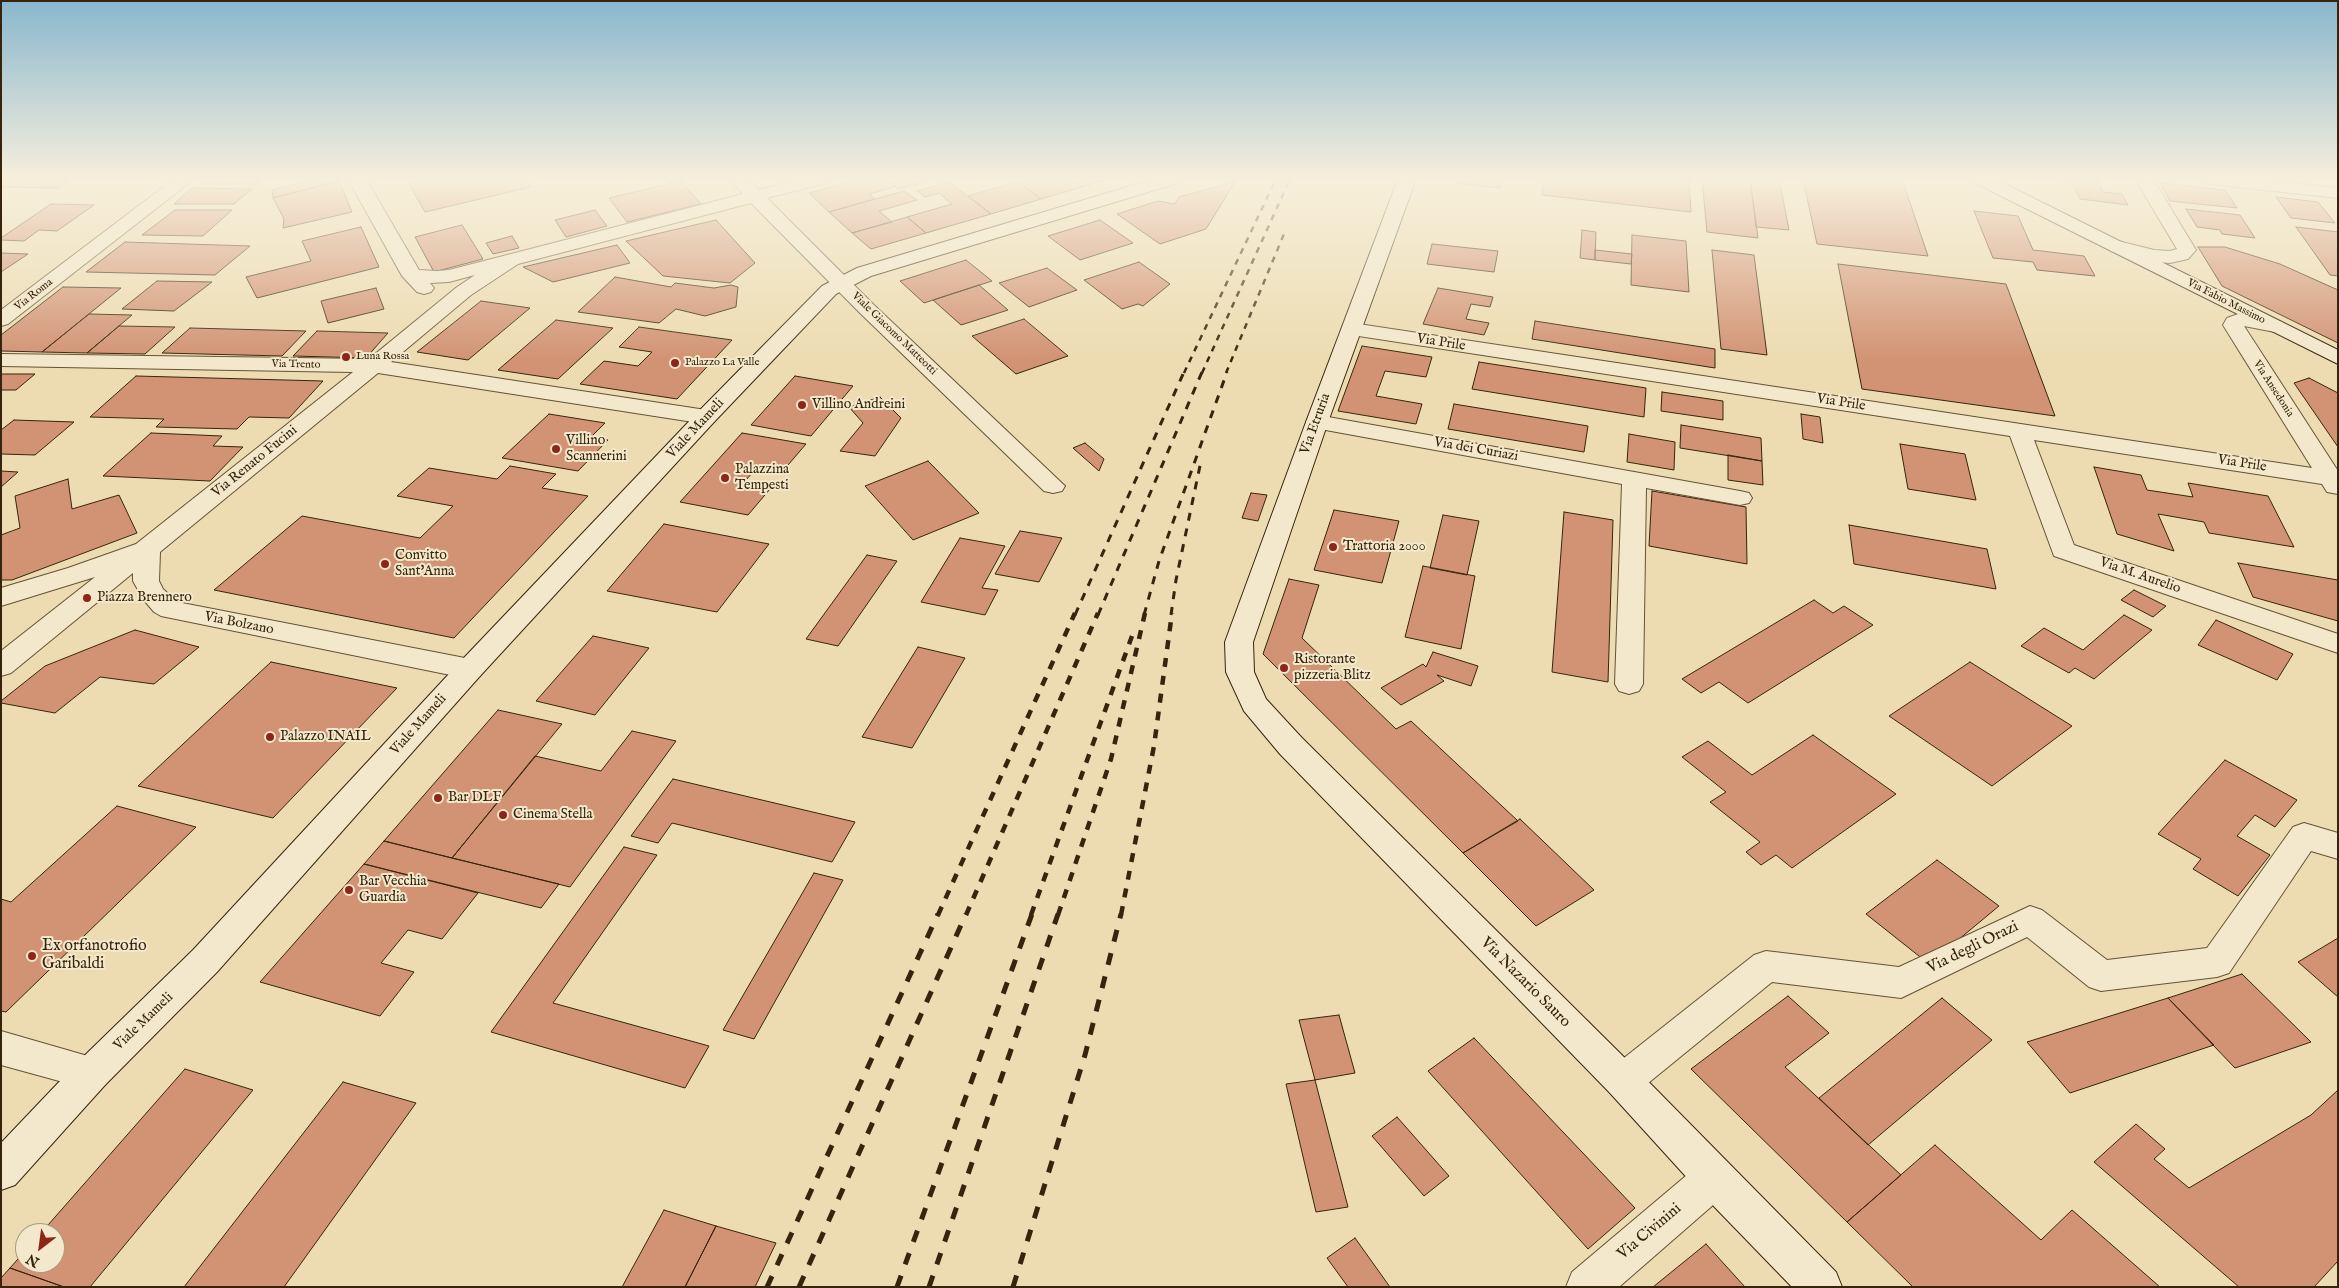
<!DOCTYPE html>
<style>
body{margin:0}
#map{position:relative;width:2339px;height:1288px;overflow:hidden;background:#eddcb1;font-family:"IM FELL English",serif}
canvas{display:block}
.frame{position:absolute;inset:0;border:2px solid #36250c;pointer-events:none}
.north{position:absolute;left:15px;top:1223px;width:50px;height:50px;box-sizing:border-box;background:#f3e8cc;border:1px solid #a79a7f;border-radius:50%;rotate:210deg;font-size:14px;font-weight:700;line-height:20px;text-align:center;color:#36250c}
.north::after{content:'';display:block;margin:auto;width:18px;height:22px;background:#8f2418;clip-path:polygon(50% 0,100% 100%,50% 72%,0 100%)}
</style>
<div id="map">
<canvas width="2339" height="1288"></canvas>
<div class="frame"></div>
<div class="north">N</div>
</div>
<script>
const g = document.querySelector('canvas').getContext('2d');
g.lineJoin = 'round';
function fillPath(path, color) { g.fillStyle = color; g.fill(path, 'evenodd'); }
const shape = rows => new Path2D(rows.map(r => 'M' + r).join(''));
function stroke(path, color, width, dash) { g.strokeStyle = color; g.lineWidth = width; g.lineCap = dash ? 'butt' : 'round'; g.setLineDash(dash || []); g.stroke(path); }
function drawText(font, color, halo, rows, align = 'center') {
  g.font = font + ' "IM FELL English",serif'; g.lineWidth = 4; g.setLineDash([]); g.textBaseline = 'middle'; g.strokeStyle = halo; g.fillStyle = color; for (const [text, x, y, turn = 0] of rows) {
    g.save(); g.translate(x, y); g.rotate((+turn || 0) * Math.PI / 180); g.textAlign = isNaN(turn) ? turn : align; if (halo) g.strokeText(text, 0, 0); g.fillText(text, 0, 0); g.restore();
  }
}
const building = shape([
 [1,179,71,179,59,188,1,187,1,179],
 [207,179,264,179,257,184,201,184,207,179],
 [302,179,337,179,339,181,273,198,272,190,304,182,302,179],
 [406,179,525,179,531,187,425,212,406,179],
 [861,179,886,179,895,187,869,194,875,199,829,212,809,193,861,179],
 [886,179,935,179,899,189,886,179],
 [1013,179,1072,179,1082,187,1041,199,1013,179],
 [1072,179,1108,179,1082,187,1072,179],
 [1458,179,1501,179,1500,188,1457,183,1458,179],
 [1544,179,1689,179,1691,212,1542,195,1544,179],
 [1702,179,1750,179,1758,238,1707,232,1702,179],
 [1750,179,1779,179,1789,230,1756,227,1750,179],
 [1803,179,1902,179,1928,256,1817,244,1803,179],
 [2058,179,2097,179,2103,192,2122,194,2128,205,2080,199,2072,183,2059,181,2058,179],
 [339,181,352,212,283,228,284,219,273,198,339,181],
 [681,181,701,204,627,222,609,198,681,181],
 [949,182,991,214,926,233,907,217,952,204,939,193,925,197,917,191,949,182],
 [1017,182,1041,199,991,214,968,196,1017,182],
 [1235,182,1206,229,1160,244,1117,214,1158,201,1175,204,1179,197,1235,182],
 [2160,183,2225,190,2237,208,2170,201,2160,183],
 [192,188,252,189,234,204,174,204,192,188],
 [904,191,917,200,879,211,892,222,852,233,829,212,904,191],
 [2276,197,2318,202,2335,223,2291,218,2276,197],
 [51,204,94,205,57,231,39,230,24,241,1,240,1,238,51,204],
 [2186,209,2240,215,2255,238,2222,234,2220,230,2197,227,2186,209],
 [175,210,232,210,203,236,142,235,175,210],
 [595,210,607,226,566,237,555,220,595,210],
 [1974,211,2018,216,2033,250,2084,256,2095,276,2037,270,2033,262,1993,258,1974,211],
 [907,217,926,233,871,249,852,233,907,217],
 [716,220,755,263,730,283,663,276,626,241,716,220],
 [1100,220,1133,243,1080,260,1048,236,1100,220],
 [462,225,483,259,434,272,415,237,462,225],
 [361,227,379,267,257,298,246,277,311,261,302,241,361,227],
 [2296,227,2338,232,2338,276,2330,275,2296,227],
 [1582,230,1596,232,1595,260,1580,258,1582,230],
 [1632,235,1686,241,1689,292,1631,285,1632,235],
 [512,236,519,248,493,254,486,243,512,236],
 [125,242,250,246,215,275,86,272,125,242],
 [1432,244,1498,251,1494,272,1427,264,1432,244],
 [617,245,630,263,553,282,523,267,617,245],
 [2198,247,2225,247,2280,264,2338,290,2338,343,2222,286,2198,247],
 [1595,250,1632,254,1631,264,1595,260,1595,250],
 [1712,250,1754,255,1767,355,1721,349,1712,250],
 [1,253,28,254,1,272,1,253],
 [966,260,992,281,924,303,900,281,966,260],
 [1139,262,1170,284,1143,306,1138,304,1122,309,1084,280,1139,262],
 [1838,264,2006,284,2055,416,1862,389,1838,264],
 [1047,268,1077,290,1029,307,999,283,1047,268],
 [615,277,671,287,675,283,714,288,731,285,738,287,736,307,705,316,676,309,659,323,578,312,615,277],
 [157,281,212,282,174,311,122,309,157,281],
 [979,285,1008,310,961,325,933,300,979,285],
 [63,287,121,288,42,352,1,351,1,335,63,287],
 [376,288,384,309,328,323,321,301,376,288],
 [1438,288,1493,297,1490,307,1471,304,1466,319,1489,323,1484,335,1423,324,1438,288],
 [481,301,530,308,468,360,417,352,481,301],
 [89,314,132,315,87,353,42,352,89,314],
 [1024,319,1068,356,1016,374,972,336,1024,319],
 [556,320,613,328,558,379,498,370,556,320],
 [1535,321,1715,349,1715,368,1532,339,1535,321],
 [119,326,175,327,145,354,87,353,119,326],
 [639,327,732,340,677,399,580,384,604,361,638,366,652,352,619,347,639,327],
 [190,328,306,331,282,356,162,353,190,328],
 [317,331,388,333,366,358,293,356,317,331],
 [1362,346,1432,357,1426,377,1385,371,1376,396,1422,404,1416,424,1338,411,1362,346],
 [1479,362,1646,388,1644,417,1472,389,1479,362],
 [1,374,35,374,16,390,1,390,1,374],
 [136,376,323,381,289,418,249,417,237,429,156,427,164,419,90,417,136,376],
 [795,376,853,386,811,436,751,425,795,376],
 [2309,378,2338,393,2338,447,2294,383,2309,378],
 [1662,392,1723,401,1723,420,1661,411,1662,392],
 [880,397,901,418,875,456,840,451,863,423,849,407,880,397],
 [1454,404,1588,426,1584,452,1448,429,1454,404],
 [549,414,605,423,591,437,608,440,578,471,502,458,549,414],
 [1801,414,1820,417,1823,443,1803,439,1801,414],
 [14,420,74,422,35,455,1,454,1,430,14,420],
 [1681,425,1761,438,1762,461,1680,448,1681,425],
 [151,433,222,436,213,446,243,447,210,481,103,476,151,433],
 [742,433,806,444,782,472,757,468,743,483,770,489,748,515,680,502,742,433],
 [1629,434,1675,442,1674,470,1627,462,1629,434],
 [1085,443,1104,459,1099,471,1073,448,1085,443],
 [1900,444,1965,454,1976,500,1908,489,1900,444],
 [1728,455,1762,461,1763,485,1728,480,1728,455],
 [928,461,979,513,913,540,865,486,928,461],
 [510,466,556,474,542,488,588,496,454,638,214,590,302,516,420,538,453,506,397,496,429,468,497,479,510,466],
 [2094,467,2141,475,2147,490,2193,497,2188,483,2268,496,2294,547,2209,533,2204,522,2158,514,2174,551,2117,534,2094,467],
 [1,471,18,472,1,487,1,471],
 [68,479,72,509,119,495,137,533,12,580,1,580,1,535,20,528,15,496,68,479],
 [1652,491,1746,507,1747,564,1649,546,1652,491],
 [1251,493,1267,495,1258,521,1242,518,1251,493],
 [1334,510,1399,521,1382,583,1314,570,1334,510],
 [1564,512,1613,520,1608,682,1552,672,1564,512],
 [1443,515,1479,521,1467,575,1430,568,1443,515],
 [664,524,769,544,717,612,607,591,664,524],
 [1849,525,1987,549,1996,589,1854,564,1849,525],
 [1020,531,1062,538,1039,582,995,574,1020,531],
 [960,538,1005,546,982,588,998,590,985,615,921,602,960,538],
 [867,555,897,561,838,646,806,639,867,555],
 [2238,563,2338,580,2338,621,2253,597,2238,563],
 [1423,566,1475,576,1461,649,1405,637,1423,566],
 [1289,579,1319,585,1302,638,1396,729,1411,721,1518,821,1463,853,1263,654,1289,579],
 [2134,590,2166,606,2153,617,2121,600,2134,590],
 [1814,600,1833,613,1844,606,1873,625,1748,703,1719,682,1701,693,1682,679,1814,600],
 [2124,615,2152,630,2094,679,2075,668,2069,673,2021,646,2044,628,2083,650,2124,615],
 [2216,620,2293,654,2277,680,2198,645,2216,620],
 [135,630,199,647,154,684,100,677,55,713,1,703,1,701,45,666,135,630],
 [593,636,649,648,595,715,536,701,593,636],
 [918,647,965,658,912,748,862,737,918,647],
 [1433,652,1478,666,1471,686,1437,675,1444,681,1401,705,1381,688,1423,664,1426,667,1433,652],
 [271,662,397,688,273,818,138,786,271,662],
 [1970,662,2072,726,1992,786,1889,716,1970,662],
 [498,710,562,724,452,858,384,841,498,710],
 [632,731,676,741,570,887,452,858,535,756,601,771,632,731],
 [1813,735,1896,794,1792,868,1776,855,1761,865,1746,852,1760,842,1710,802,1726,792,1682,757,1708,741,1752,775,1813,735],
 [2225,760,2297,800,2275,827,2255,815,2237,836,2270,855,2238,896,2193,869,2201,859,2158,834,2225,760],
 [673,779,855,822,832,862,672,823,658,843,631,836,673,779],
 [117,806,196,827,6,1012,1,1011,1,899,11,902,117,806],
 [1520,819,1594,890,1536,926,1463,853,1520,819],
 [384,841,452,858,559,884,541,908,364,864,384,841],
 [624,847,657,855,553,1003,709,1046,685,1088,491,1032,624,847],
 [1937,860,1999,906,1929,964,1866,914,1937,860],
 [364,864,478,893,442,939,408,930,381,963,414,972,380,1016,260,982,364,864],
 [814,873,843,880,754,1039,723,1030,814,873],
 [2338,938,2338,997,2298,962,2338,938],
 [2242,974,2311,1042,2235,1068,2168,998,2242,974],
 [1788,996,1829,1033,1785,1067,1901,1175,1847,1222,1691,1069,1788,996],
 [1942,998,1992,1040,1868,1145,1819,1098,1942,998],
 [2168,998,2214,1045,2070,1093,2027,1042,2168,998],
 [1339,1015,1355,1073,1315,1080,1299,1020,1339,1015],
 [1474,1038,1635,1208,1588,1249,1428,1071,1474,1038],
 [185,1069,253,1090,90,1287,64,1287,10,1268,25,1251,25,1263,55,1263,55,1233,41,1233,185,1069],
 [1315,1080,1348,1207,1316,1212,1286,1084,1315,1080],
 [343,1082,416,1103,284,1287,184,1287,343,1082],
 [2338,1090,2338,1261,2314,1287,2239,1287,2094,1162,2136,1124,2165,1149,2154,1159,2189,1188,2311,1115,2338,1090],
 [1397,1117,1449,1176,1424,1196,1372,1136,1397,1117],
 [1935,1145,2041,1240,2072,1210,2160,1287,1913,1287,1847,1222,1935,1145],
 [664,1210,716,1226,685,1287,622,1287,664,1210],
 [716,1226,776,1243,755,1287,685,1287,716,1226],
 [1355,1238,1390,1287,1348,1287,1327,1258,1355,1238],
 [1706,1244,1745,1287,1653,1287,1706,1244],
 [10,1268,64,1287,1,1287,1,1278,10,1268]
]);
const street = shape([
 [174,179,194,179,8,324,1,326,1,310,174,179],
 [348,179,366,179,419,270,437,271,449,270,743,194,729,179,748,179,759,190,801,179,830,179,827,183,767,198,874,305,1065,486,1062,491,1053,493,1044,491,860,313,751,203,518,264,471,295,391,362,706,410,714,412,717,417,714,422,706,424,378,373,160,552,159,581,163,589,177,602,470,659,480,662,484,669,480,676,470,679,161,616,154,612,143,599,133,581,133,573,11,673,1,676,1,651,95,577,1,606,1,588,68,568,136,544,353,372,1,366,1,354,369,359,457,287,475,275,449,282,430,283,434,288,431,292,424,294,417,292,402,276,348,179],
 [2135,179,2153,179,2196,250,2188,259,2170,263,2154,262,2111,251,2109,247,2111,243,2118,241,2154,250,2170,251,2177,249,2135,179],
 [2200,179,2258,179,2338,188,2338,198,2209,184,2203,183,2200,179],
 [2238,314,2282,322,2285,326,2282,330,2275,332,2244,326,2338,471,2338,494,2327,492,2322,484,2034,440,2074,545,2338,634,2338,653,2054,556,2010,436,1352,335,1345,333,1342,329,1345,325,1352,323,2312,468,2223,325,2227,318,2238,314],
 [1317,415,1740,491,1749,493,1752,498,1749,503,1740,505,1646,488,1643,684,1639,691,1629,694,1619,691,1615,684,1622,484,1309,427,1306,422,1309,417,1317,415],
 [2304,823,2338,833,2338,859,2311,851,2229,973,2217,977,2101,991,2089,987,2027,937,1901,998,1772,982,1636,1093,1623,1098,1610,1093,1604,1081,1610,1069,1754,955,1766,951,1899,967,2030,906,2042,910,2107,960,2207,948,2293,827,2304,823],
 [1,1031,105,1061,110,1073,105,1085,92,1090,1,1065,1,1031],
 [1714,1159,1728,1164,1734,1178,1728,1192,1619,1287,1566,1287,1572,1272,1700,1164,1714,1159]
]);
const secondary = shape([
 [1154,179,1181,179,1178,183,871,276,836,294,714,422,480,676,217,972,105,1085,15,1185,1,1190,1,1143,79,1061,193,950,460,662,698,412,822,286,857,268,1154,179],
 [1398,179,1416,179,1328,422,1253,642,1254,672,1266,699,1302,738,1636,1069,1836,1272,1842,1287,1792,1287,1700,1192,1610,1093,1280,754,1244,711,1226,672,1225,642,1306,422,1398,179],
 [1972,179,1995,179,2338,350,2338,364,1975,183,1972,179]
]);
const railFar3 = shape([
 [1184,373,1276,179],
 [1202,373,1290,179],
 [1226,373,1284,234]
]);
const railFar2 = shape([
 [1075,615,1184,372],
 [1098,615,1202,372],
 [1144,615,1159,561,1227,372],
 [1171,615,1176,580,1201,461]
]);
const railFar1 = shape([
 [938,915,1075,613],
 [966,915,1098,613],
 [1031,915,1132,636],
 [1058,915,1111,759,1145,613],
 [1121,915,1154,746,1172,613]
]);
const rail = shape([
 [767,1287,938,914],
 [799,1287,966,914],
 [897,1287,1032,914],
 [929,1287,1058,914],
 [1013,1287,1085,1055,1121,914]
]);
const markers = [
 [346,357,5,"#8f2418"],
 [675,363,5,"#8f2418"],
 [802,405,5,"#8f2418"],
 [556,449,5,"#8f2418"],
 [725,478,5,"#8f2418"],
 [1333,547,5,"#8f2418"],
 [385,564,5,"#8f2418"],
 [87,598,5,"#8f2418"],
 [1284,668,5,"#8f2418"],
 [270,737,5,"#8f2418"],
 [438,798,5,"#8f2418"],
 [503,815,5,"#8f2418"],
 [349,890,5,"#8f2418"],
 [32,956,5,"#8f2418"]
];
const farStreetnames = [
 ["Via Roma",34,295,-38],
 ["Via Fabio Massimo",2226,302,27],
 ["Viale Giacomo Matteotti",894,334,44],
 ["Via Trento",296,365,1],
 ["Via Ansedonia",2273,389,57]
];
const farPoinames = [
 ["Luna Rossa",356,357],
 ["Palazzo La Valle",685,363]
];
const streetNames = [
 ["Via Prile",1441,343,9],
 ["Via Prile",1841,403,9],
 ["Via Etruria",1316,424,-70],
 ["Viale Mameli",696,429,-47],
 ["Via dei Curiazi",1476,450,10],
 ["Via Renato Fucini",255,462,-39],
 ["Via Prile",2242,464,9],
 ["Via M. Aurelio",2140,576,19],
 ["Via Bolzano",239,624,11],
 ["Viale Mameli",419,725,-48],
 ["Viale Mameli",144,1022,-44]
];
const poiNames = [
 ["Villino Andreini",812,405],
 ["Villino",566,441],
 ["Scannerini",566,457],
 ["Palazzina",735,470],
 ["Tempesti",735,486],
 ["Trattoria 2000",1343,547],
 ["Convitto",395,556],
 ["Sant'Anna",395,572],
 ["Piazza Brennero",97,598],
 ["Ristorante",1294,660],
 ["pizzeria Blitz",1294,676],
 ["Palazzo INAIL",280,737],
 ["Bar DLF",448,798],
 ["Cinema Stella",513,815],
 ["Bar Vecchia",359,882],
 ["Guardia",359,898]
];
const nearPoinames = [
 ["Ex orfanotrofio",42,947],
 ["Garibaldi",42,965]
];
const nearStreetnames = [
 ["Via degli Orazi",1973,948,-26],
 ["Via Nazario Sauro",1525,983,45],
 ["Via Civinini",1650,1232,-40]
];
fillPath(building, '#d29374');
stroke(building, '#36250c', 1);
stroke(street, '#645335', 2);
stroke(secondary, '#36250c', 2);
fillPath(street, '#f3e8cc');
fillPath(secondary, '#f3e8cc');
stroke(railFar3, '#36250c', 2.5, [6, 6]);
stroke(railFar2, '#36250c', 3, [8, 8]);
stroke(railFar1, '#36250c', 4.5, [9, 9]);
stroke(rail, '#36250c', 5, [12, 12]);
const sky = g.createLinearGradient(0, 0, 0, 359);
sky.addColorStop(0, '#89b7ce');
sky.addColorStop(0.5, '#f7efdc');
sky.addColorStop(1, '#f7efdc00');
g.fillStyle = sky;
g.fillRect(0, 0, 2339, 359);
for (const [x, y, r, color] of markers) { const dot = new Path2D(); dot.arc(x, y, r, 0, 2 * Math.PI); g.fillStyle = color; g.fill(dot); stroke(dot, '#f3e8cc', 2); }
drawText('11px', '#36250c', '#f3e8cc', farStreetnames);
drawText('11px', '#36250c', '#f3e8cc', farPoinames, 'left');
drawText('14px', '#36250c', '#f3e8cc', streetNames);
drawText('14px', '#36250c', '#f3e8cc', poiNames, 'left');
drawText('16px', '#36250c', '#f3e8cc', nearPoinames, 'left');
drawText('16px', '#36250c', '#f3e8cc', nearStreetnames);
</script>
